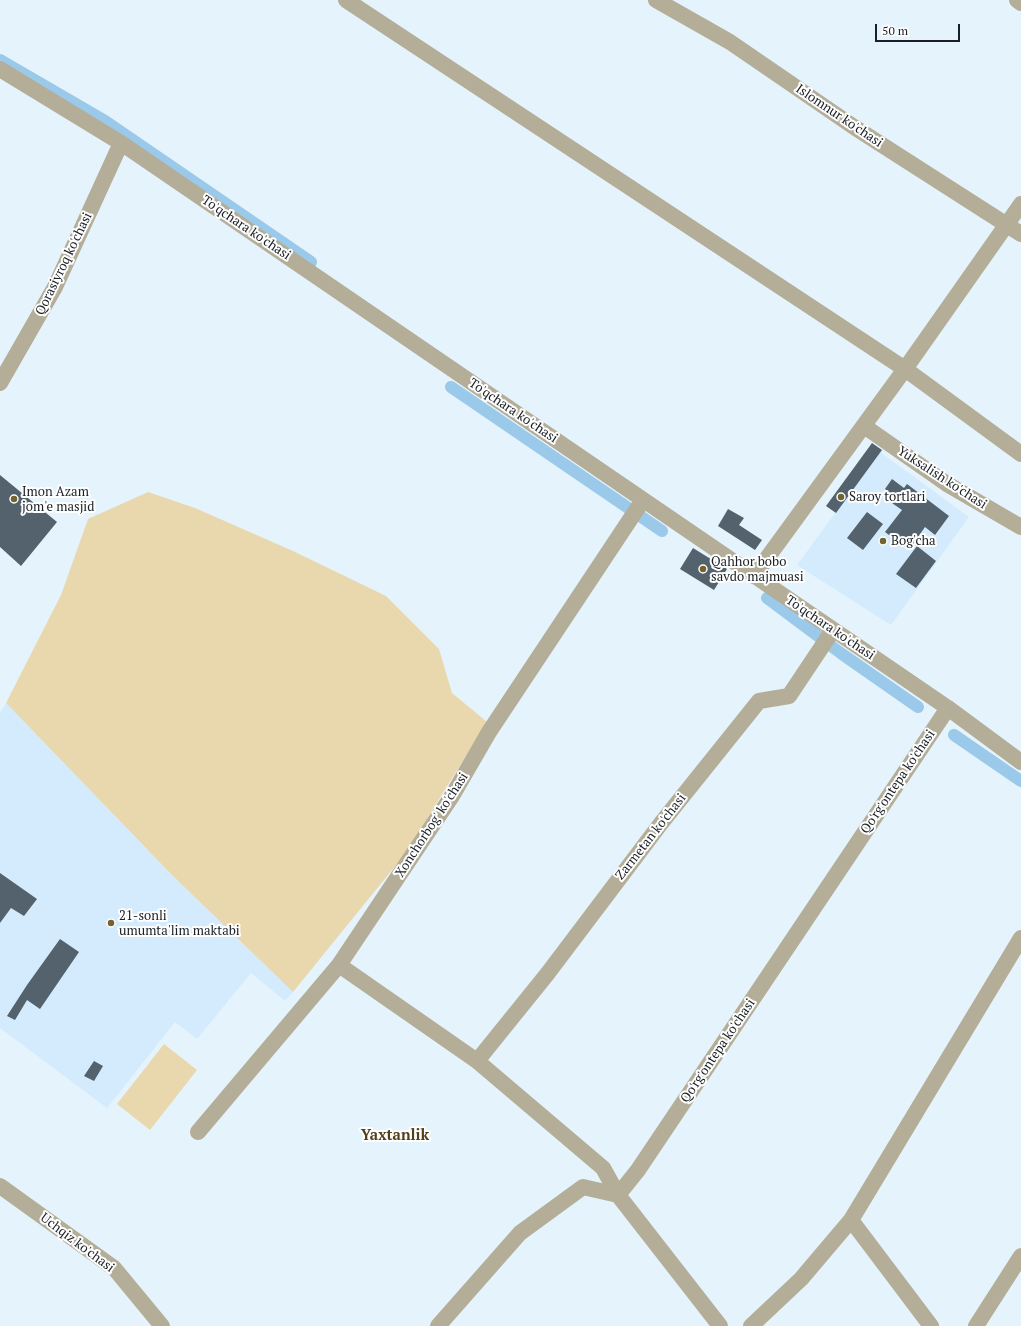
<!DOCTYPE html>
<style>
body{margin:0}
#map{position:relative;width:1021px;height:1326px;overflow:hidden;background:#e5f3fc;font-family:"PT Serif",serif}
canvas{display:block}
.scale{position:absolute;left:875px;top:24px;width:85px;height:18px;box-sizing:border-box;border:2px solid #191f24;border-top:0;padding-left:5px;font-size:12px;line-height:14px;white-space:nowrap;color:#191f24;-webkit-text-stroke:3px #fefefe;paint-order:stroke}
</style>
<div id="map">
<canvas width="1021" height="1326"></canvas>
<div class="scale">50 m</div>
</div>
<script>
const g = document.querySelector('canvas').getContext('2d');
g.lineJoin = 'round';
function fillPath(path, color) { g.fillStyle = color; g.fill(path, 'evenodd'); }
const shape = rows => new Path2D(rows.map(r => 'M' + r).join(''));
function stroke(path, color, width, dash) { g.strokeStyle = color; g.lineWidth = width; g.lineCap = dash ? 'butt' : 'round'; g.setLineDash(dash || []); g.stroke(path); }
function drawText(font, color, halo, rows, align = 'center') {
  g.font = font + ' "PT Serif",serif'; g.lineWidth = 4; g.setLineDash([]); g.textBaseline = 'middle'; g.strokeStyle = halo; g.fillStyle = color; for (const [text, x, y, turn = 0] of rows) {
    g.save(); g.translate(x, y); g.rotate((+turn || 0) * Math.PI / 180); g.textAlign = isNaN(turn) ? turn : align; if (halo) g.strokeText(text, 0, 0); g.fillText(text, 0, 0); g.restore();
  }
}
const built = shape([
 [880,452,969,517,891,625,797,565],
 [6,703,171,874,293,992,285,1001,251,973,197,1039,175,1022,107,1108,0,1028,0,713]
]);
const green = shape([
 [148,492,195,508,293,551,386,596,439,649,452,693,487,722,405,854,293,992,171,874,6,703,61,595,88,519],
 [164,1044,197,1070,150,1130,117,1104]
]);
const canal = shape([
 [0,60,105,121,311,262],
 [451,387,662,531],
 [767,598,842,654,918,707],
 [954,735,1021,781]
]);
const building = shape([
 [872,443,882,450,836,513,826,506],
 [0,475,57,522,21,566,0,547],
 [892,479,904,488,907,484,949,516,935,535,925,527,909,550,885,532,902,510,892,503,896,498,885,489],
 [728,509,744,518,739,525,762,540,755,550,718,526],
 [867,512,883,524,863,550,847,538],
 [917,546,936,561,916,588,896,574],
 [693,548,727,569,714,590,680,569],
 [0,873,37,899,24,916,11,908,0,923],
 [60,939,79,952,40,1009,27,1000,15,1020,7,1016,27,985],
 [94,1061,103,1066,94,1081,84,1076]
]);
const minor = shape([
 [346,0,905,369,1021,454],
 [656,0,730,42,854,127,1021,234],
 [1017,0,1021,3],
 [0,69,121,143,948,708,1021,762],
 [0,383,55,287,121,143],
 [864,426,947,484,1021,527],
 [754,576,905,369,1021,204],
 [339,965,477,1061,603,1168,618,1195,720,1326],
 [477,1061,548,973,662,822,759,701,789,696,833,630],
 [198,1132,339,965,452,796,489,732,643,500],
 [0,1186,114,1268,162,1326],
 [851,1220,931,1326],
 [438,1326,520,1233,583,1187,618,1195,638,1170,948,708],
 [751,1326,801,1279,851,1220,1021,938],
 [976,1326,1021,1256]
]);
const markers = [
 [841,497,4,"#746230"],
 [14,499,4,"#746230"],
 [883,541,4,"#746230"],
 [703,569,4,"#746230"],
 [111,923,4,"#746230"]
];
const streetNames = [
 ["Islomnur ko'chasi",839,116,34],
 ["To'qchara ko'chasi",246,228,34],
 ["Qorasiyroq ko'chasi",64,264,-64],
 ["To'qchara ko'chasi",513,411,34],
 ["Yuksalish ko'chasi",942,478,33],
 ["To'qchara ko'chasi",830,628,34],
 ["Qo'rg'ontepa ko'chasi",898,782,-56],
 ["Xonchorbog' ko'chasi",432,825,-57],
 ["Zarmetan ko'chasi",651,837,-52],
 ["Qo'rg'ontepa ko'chasi",718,1051,-56],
 ["Uchqiz ko'chasi",77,1243,37]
];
const poiNames = [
 ["Imon Azam",22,492],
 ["jom'e masjid",22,507],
 ["Saroy tortlari",849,497],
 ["Bog'cha",891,541],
 ["Qahhor bobo",711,562],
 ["savdo majmuasi",711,577],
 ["21-sonli",119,916],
 ["umumta'lim maktabi",119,931]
];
const quarterNames = [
 ["Yaxtanlik",395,1136]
];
fillPath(built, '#d3ebfc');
fillPath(green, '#e9d8ae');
stroke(canal, '#9ac9e9', 12);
fillPath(building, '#53626c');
stroke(minor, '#b4ad98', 16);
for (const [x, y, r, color] of markers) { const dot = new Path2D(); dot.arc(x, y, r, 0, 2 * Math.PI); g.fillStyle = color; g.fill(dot); stroke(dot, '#fefefe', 1.5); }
drawText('13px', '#191f24', '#fefefe', streetNames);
drawText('13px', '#191f24', '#fefefe', poiNames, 'left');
drawText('bold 15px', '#4f4119', '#fefefe', quarterNames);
</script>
